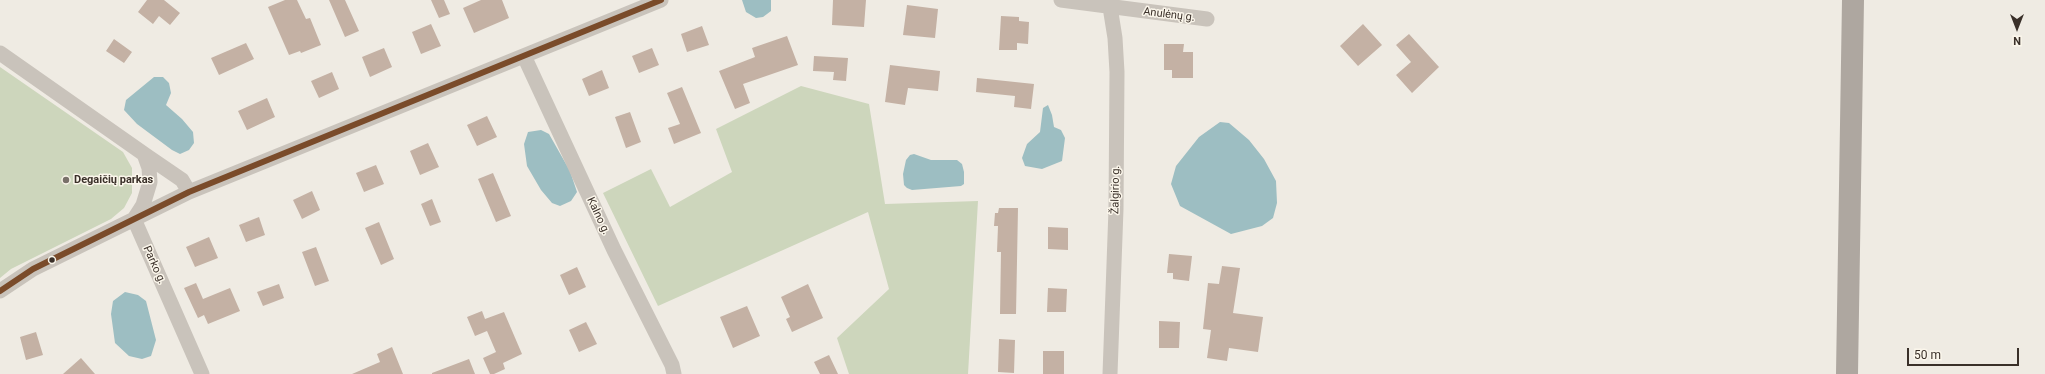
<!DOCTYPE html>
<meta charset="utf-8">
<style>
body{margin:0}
#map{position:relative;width:2045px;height:374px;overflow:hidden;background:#efebe3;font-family:Roboto,sans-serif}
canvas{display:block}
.north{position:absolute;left:1997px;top:8px;width:40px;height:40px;-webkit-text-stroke:3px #fbf6eb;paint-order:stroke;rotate:180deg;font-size:11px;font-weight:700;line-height:16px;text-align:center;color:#3a3029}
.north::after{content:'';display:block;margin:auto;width:14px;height:18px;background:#3a3029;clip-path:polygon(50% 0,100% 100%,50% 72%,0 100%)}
.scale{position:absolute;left:1907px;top:348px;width:112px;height:18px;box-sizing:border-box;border:2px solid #3a3029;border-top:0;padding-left:5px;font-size:12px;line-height:14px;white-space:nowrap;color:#3a3029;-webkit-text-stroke:3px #fbf6eb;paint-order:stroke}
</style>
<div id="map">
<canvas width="2045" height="374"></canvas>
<div class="north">N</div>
<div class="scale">50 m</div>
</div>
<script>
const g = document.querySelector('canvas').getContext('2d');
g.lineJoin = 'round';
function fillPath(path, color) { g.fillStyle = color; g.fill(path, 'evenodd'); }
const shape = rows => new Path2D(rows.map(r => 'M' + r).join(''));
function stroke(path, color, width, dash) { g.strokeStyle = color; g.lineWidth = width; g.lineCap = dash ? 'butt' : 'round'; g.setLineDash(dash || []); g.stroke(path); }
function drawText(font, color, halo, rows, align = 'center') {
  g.font = font + ' Roboto,sans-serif'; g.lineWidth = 3; g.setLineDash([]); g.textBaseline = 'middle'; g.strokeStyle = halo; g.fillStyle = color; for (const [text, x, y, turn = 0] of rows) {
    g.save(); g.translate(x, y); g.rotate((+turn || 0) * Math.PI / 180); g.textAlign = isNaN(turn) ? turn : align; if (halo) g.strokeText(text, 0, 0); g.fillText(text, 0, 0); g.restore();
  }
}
const green = shape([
 [0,67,123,152,132,168,132,193,124,208,111,219,11,269,0,278],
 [801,86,869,104,885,204,978,201,968,374,849,374,837,338,889,289,868,212,658,306,603,193,651,169,670,207,732,172,716,129]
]);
const water = shape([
 [742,0,771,0,771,11,763,17,756,18,746,12],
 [154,77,163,77,169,83,171,93,166,105,182,119,193,132,194,143,189,150,180,154,172,150,137,124,124,110,126,100],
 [1048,105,1052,115,1054,127,1061,130,1065,138,1062,161,1042,169,1025,166,1022,158,1027,144,1040,132,1043,108],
 [1220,122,1229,123,1249,140,1264,159,1276,181,1277,203,1273,218,1262,226,1231,234,1180,206,1171,184,1176,166,1199,137],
 [541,130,549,134,570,171,577,192,571,201,560,206,552,203,541,190,527,166,524,144,528,132],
 [914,154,931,160,957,160,962,164,964,172,964,184,961,186,912,190,907,188,904,185,903,174,906,160,910,155],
 [125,292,138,295,146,301,156,340,151,356,142,359,129,356,115,343,111,314,113,301]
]);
const building = shape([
 [147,0,164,0,180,13,170,25,159,16,153,24,138,12],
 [285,0,297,0,306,19,310,18,321,45,301,53,300,51,289,55,268,7],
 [329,0,345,0,359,31,345,37],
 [431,0,444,0,450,14,439,18],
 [481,0,502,0,509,18,474,33,463,8],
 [833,0,866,0,864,27,832,25],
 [907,5,938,9,935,38,903,35],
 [1001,16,1019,17,1019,21,1029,22,1028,44,1017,43,1017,50,999,50],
 [431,24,441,46,421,54,412,32],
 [1363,24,1382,45,1358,66,1340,46],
 [702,26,709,45,687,52,681,34],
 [1409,34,1439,67,1412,93,1396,75,1411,62,1396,45],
 [787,36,798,65,743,84,750,103,735,109,719,71,755,57,752,48],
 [114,39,132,52,124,63,106,51],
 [246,43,254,59,219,75,211,58],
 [1164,44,1184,44,1183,52,1193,52,1193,78,1172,78,1172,70,1164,70],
 [384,48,392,67,370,77,362,57],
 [652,48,659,65,639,73,632,56],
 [814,56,848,58,846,81,833,80,834,72,813,71],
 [890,65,940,71,938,91,908,88,905,105,885,102],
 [602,70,609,88,589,96,582,79],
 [332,72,339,89,319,98,311,81],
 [977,78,1034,84,1031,109,1014,107,1015,96,976,92],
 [682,87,701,133,674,144,668,128,680,124,667,93],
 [267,98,275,117,247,130,238,111],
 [630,112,641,142,626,148,615,117],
 [487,116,497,137,477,146,467,125],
 [428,143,439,167,420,175,410,151],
 [376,165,384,184,364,192,356,173],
 [493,173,511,216,496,222,478,179],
 [312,191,320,210,302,219,293,200],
 [432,199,441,222,430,226,421,204],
 [999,208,1018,208,1016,314,1000,314,1001,252,997,252,998,226,994,226,995,213,998,213],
 [259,217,265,235,246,242,239,225],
 [379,222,394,259,381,265,365,228],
 [1048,227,1068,228,1068,250,1048,249],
 [209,237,218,258,195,267,186,247],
 [316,247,329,281,315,286,302,252],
 [1169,254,1192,256,1189,281,1173,279,1173,273,1167,273],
 [1222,266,1240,268,1233,313,1263,317,1258,352,1229,348,1227,361,1207,358,1211,330,1203,329,1208,283,1219,284],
 [577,267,586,287,569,295,560,275],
 [196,283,203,299,230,288,240,311,208,324,204,315,198,318,184,288],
 [279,284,284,298,263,306,257,292],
 [808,284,823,318,792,332,786,319,790,317,781,297],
 [1048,288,1067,289,1066,312,1047,312],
 [747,306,760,336,733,348,720,317],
 [482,311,485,319,504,312,522,354,503,363,505,369,494,374,490,374,483,358,496,352,487,331,475,336,467,317],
 [1159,321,1180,322,1179,348,1159,348],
 [586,322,597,344,579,352,569,330],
 [36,332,43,355,26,360,20,337],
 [999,339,1015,340,1014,373,998,372],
 [392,347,403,374,352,374,380,362,377,354],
 [1043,351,1064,351,1064,374,1043,374],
 [829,355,838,374,820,374,814,362],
 [81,358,95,374,63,374],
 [469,359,475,374,432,374,432,373]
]);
const street = shape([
 [1061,0,1207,19],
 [1110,7,1115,38,1117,72,1116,209,1110,374],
 [0,53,144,154,149,168,150,182,143,205,134,219,202,374],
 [524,56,614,250,672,365,674,374],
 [144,154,182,180,189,192],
 [0,291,33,269,189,192,661,0]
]);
const primary = shape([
 [1847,374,1853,0]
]);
const bus1 = shape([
 [0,291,33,269,189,192,661,0]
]);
const markers = [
 [66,180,4,"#79716a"],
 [52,260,3.5,"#3a3029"]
];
const streetNames = [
 ["Anulėnų g.",1169,15,7],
 ["Žalgirio g.",1116,190,-89],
 ["Kalno g.",598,216,65],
 ["Parko g.",154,265,66]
];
const poiNames = [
 ["Degaičių parkas",74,180]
];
fillPath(green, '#cdd6bc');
fillPath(water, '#9dbec2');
fillPath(building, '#c4b1a4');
stroke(street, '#c9c3bb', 15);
stroke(primary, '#aea7a0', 22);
stroke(bus1, '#7a4b2a', 6);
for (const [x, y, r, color] of markers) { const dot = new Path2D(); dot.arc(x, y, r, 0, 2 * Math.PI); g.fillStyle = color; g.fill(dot); stroke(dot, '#fbf6eb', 1.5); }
drawText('11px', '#3a3029', '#fbf6eb', streetNames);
drawText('bold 11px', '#3a3029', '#fbf6eb', poiNames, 'left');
</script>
